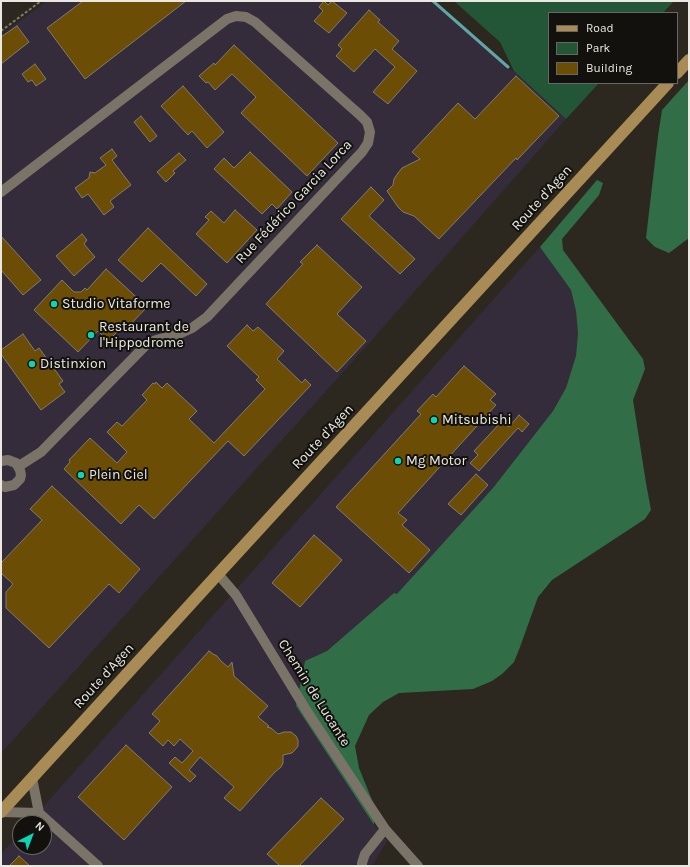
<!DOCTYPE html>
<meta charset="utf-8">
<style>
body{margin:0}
#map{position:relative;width:690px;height:867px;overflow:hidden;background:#2d281f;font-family:Karla,sans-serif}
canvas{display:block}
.frame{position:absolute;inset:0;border:2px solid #ebe8e2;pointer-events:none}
.legend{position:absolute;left:548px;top:12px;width:130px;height:72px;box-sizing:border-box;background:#13110d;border:1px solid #696762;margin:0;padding:5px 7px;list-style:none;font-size:12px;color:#ebe8e2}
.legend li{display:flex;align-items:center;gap:8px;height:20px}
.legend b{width:20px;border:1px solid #696762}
.north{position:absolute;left:12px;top:815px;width:40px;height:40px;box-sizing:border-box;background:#13110d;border:1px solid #696762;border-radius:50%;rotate:42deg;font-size:11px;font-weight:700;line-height:16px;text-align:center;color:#ebe8e2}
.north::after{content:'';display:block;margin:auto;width:14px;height:18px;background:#0cd5b5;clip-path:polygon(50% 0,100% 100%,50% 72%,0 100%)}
</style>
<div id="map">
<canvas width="690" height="867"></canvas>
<div class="frame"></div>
<ul class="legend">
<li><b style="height:5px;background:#a98c55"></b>Road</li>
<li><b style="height:11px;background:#235636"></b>Park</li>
<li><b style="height:11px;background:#6b4d06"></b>Building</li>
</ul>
<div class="north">N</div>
</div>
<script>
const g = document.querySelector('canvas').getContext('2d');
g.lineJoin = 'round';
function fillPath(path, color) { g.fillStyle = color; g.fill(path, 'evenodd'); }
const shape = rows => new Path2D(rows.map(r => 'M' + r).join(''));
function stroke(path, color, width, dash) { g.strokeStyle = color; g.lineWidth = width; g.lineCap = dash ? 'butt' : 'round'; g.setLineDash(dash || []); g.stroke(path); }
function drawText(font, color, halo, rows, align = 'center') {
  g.font = font + ' Karla,sans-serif'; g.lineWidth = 4; g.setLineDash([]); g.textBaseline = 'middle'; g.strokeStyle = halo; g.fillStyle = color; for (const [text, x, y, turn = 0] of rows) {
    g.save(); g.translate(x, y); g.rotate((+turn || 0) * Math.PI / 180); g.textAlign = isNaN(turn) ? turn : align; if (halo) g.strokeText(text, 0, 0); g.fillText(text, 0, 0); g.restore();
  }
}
const industrial = shape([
 [47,1,430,1,508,69,514,71,566,119,370,342,1,753,1,35],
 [540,247,571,290,576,311,578,333,576,356,566,388,553,411,493,488,397,595,394,593,327,651,305,661,296,706,374,825,387,841,372,866,1,866,1,854,20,833,20,847,44,847,44,823,29,823]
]);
const green = shape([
 [454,1,674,1,663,13,549,13,549,83,599,83,566,119,514,71,500,42]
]);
const forest = shape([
 [689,80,689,238,669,253,655,247,646,238,658,136,662,110],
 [597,180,603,183,599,195,562,239,563,250,643,359,645,369,633,400,646,483,651,510,645,519,552,580,538,597,520,647,514,662,502,674,492,681,473,689,399,693,383,702,369,715,355,746,359,768,374,805,374,825,296,706,305,661,327,651,394,593,397,594,493,488,553,411,566,388,576,356,578,333,576,311,571,290,540,247]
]);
const stream = shape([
 [433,1,508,67]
]);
const building = shape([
 [83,1,186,1,85,79,47,28,83,1],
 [324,1,328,5,332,1,347,13,329,33,314,21,323,11,319,7,324,1],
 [369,10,380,20,378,22,399,41,392,49,417,71,388,104,373,92,395,67,375,49,354,72,336,56,342,49,338,45,369,10],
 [17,26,29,42,1,64,1,37,17,26],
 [234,45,338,143,307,176,241,113,256,97,232,74,215,90,208,82,206,83,199,76,214,63,215,65,234,45],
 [35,64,46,79,36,86,32,80,28,82,22,74,35,64],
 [516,76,559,116,517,160,516,158,439,239,414,216,403,212,398,207,387,191,393,185,394,179,398,173,402,168,420,159,412,152,458,103,475,119,516,76],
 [183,86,224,132,207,148,192,131,188,135,161,106,183,86],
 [141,116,157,136,150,142,134,122,141,116],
 [112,149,117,156,112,160,131,185,110,201,114,207,104,215,88,194,82,198,75,188,89,178,90,172,95,173,106,165,100,158,112,149],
 [250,152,292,192,277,209,272,204,262,214,214,169,224,158,234,168,250,152],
 [179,153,186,160,173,171,175,173,166,182,157,172,179,153],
 [371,187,384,200,369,216,415,259,400,274,341,219,371,187],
 [235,210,257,230,227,263,196,234,209,220,205,217,211,211,224,223,235,210],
 [148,228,207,284,196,296,161,263,142,282,118,260,148,228],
 [82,234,87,240,84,244,95,257,74,276,56,256,82,234],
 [1,236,41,280,23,295,1,270,1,236],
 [317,245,362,287,337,314,366,341,337,372,266,304,303,264,300,262,317,245],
 [106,269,147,307,127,328,124,325,108,341,98,331,78,352,34,310,62,280,74,292,81,292,85,288,87,290,106,269],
 [247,325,253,331,258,327,284,351,277,359,302,383,305,379,311,385,244,456,228,441,154,519,139,505,121,524,64,469,70,462,69,460,90,438,117,463,127,452,107,432,117,422,122,426,147,400,142,395,153,383,155,384,156,382,162,388,167,383,197,411,189,419,214,443,265,389,256,380,259,377,227,346,247,325],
 [23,334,35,351,39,348,63,381,59,384,65,392,41,410,1,354,1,350,23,334],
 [464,366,496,394,490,400,496,405,398,513,407,520,402,525,430,550,409,573,336,507,421,414,417,411,433,394,436,397,464,366],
 [519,415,529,424,522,432,518,428,479,471,470,463,478,455,474,451,502,421,509,427,519,415],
 [476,474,488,485,461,515,448,504,476,474],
 [52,486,140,569,119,593,109,584,49,648,6,608,6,592,13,584,1,573,1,563,42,520,30,509,52,486],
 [314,535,342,560,300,607,272,583,314,535],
 [209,651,213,654,217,656,221,661,228,667,232,662,234,676,268,706,258,717,269,726,267,727,271,728,278,734,284,732,291,732,296,736,298,740,298,746,295,750,292,753,283,755,283,763,281,767,275,772,240,811,224,798,234,787,200,757,189,770,196,776,190,782,169,763,175,757,182,763,193,751,180,739,174,746,168,740,163,746,149,733,160,721,152,714,209,651],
 [126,745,172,787,124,840,78,797,126,745],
 [321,798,344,819,299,866,280,866,267,854,321,798],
 [19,856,30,866,9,866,19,856]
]);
const path = shape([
 [1,31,41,1]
]);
const minor = shape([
 [1,192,227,19,236,16,246,17,255,22,360,115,367,122,370,132,368,143,362,152,207,317,192,328,179,334,156,340,146,345,41,452,19,466],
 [1,461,8,460,16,463,20,470,21,475,20,479,14,485,5,487,1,485],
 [218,574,236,595,308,713,385,829,418,866],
 [32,778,39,813,98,866],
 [1,812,39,813],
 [362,866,362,863,365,854,385,829]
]);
const major = shape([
 [677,73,689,60],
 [1,812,218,574,668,83]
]);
const markers = [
 [54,304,4,"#0cd5b5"],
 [91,335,4,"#0cd5b5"],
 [32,364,4,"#0cd5b5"],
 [434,420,4,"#0cd5b5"],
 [398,461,4,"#0cd5b5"],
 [81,475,4,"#0cd5b5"]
];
const streetNames = [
 ["Route d'Agen",542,198,-48],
 ["Rue Fédérico Garcia Lorca",294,202,-47],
 ["Route d'Agen",323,437,-47],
 ["Route d'Agen",104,676,-48],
 ["Chemin de Lucante",314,693,58]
];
const poiNames = [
 ["Studio Vitaforme",62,304],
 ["Restaurant de",99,327],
 ["l'Hippodrome",99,343],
 ["Distinxion",40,364],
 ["Mitsubishi",442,420],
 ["Mg Motor",406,461],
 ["Plein Ciel",89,475]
];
fillPath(industrial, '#352c3b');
fillPath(green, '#235636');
fillPath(forest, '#316e48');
stroke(stream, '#60a6a9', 3);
fillPath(building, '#6b4d06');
stroke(building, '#817b70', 1);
stroke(path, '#817d75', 2, [3, 2]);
stroke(minor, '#797368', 10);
stroke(major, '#a98c55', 12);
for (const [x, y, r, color] of markers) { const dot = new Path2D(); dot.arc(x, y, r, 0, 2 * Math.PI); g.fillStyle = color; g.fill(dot); stroke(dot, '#13110d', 1.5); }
drawText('14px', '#ebe8e2', '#13110d', streetNames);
drawText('14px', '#ebe8e2', '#13110d', poiNames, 'left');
</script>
